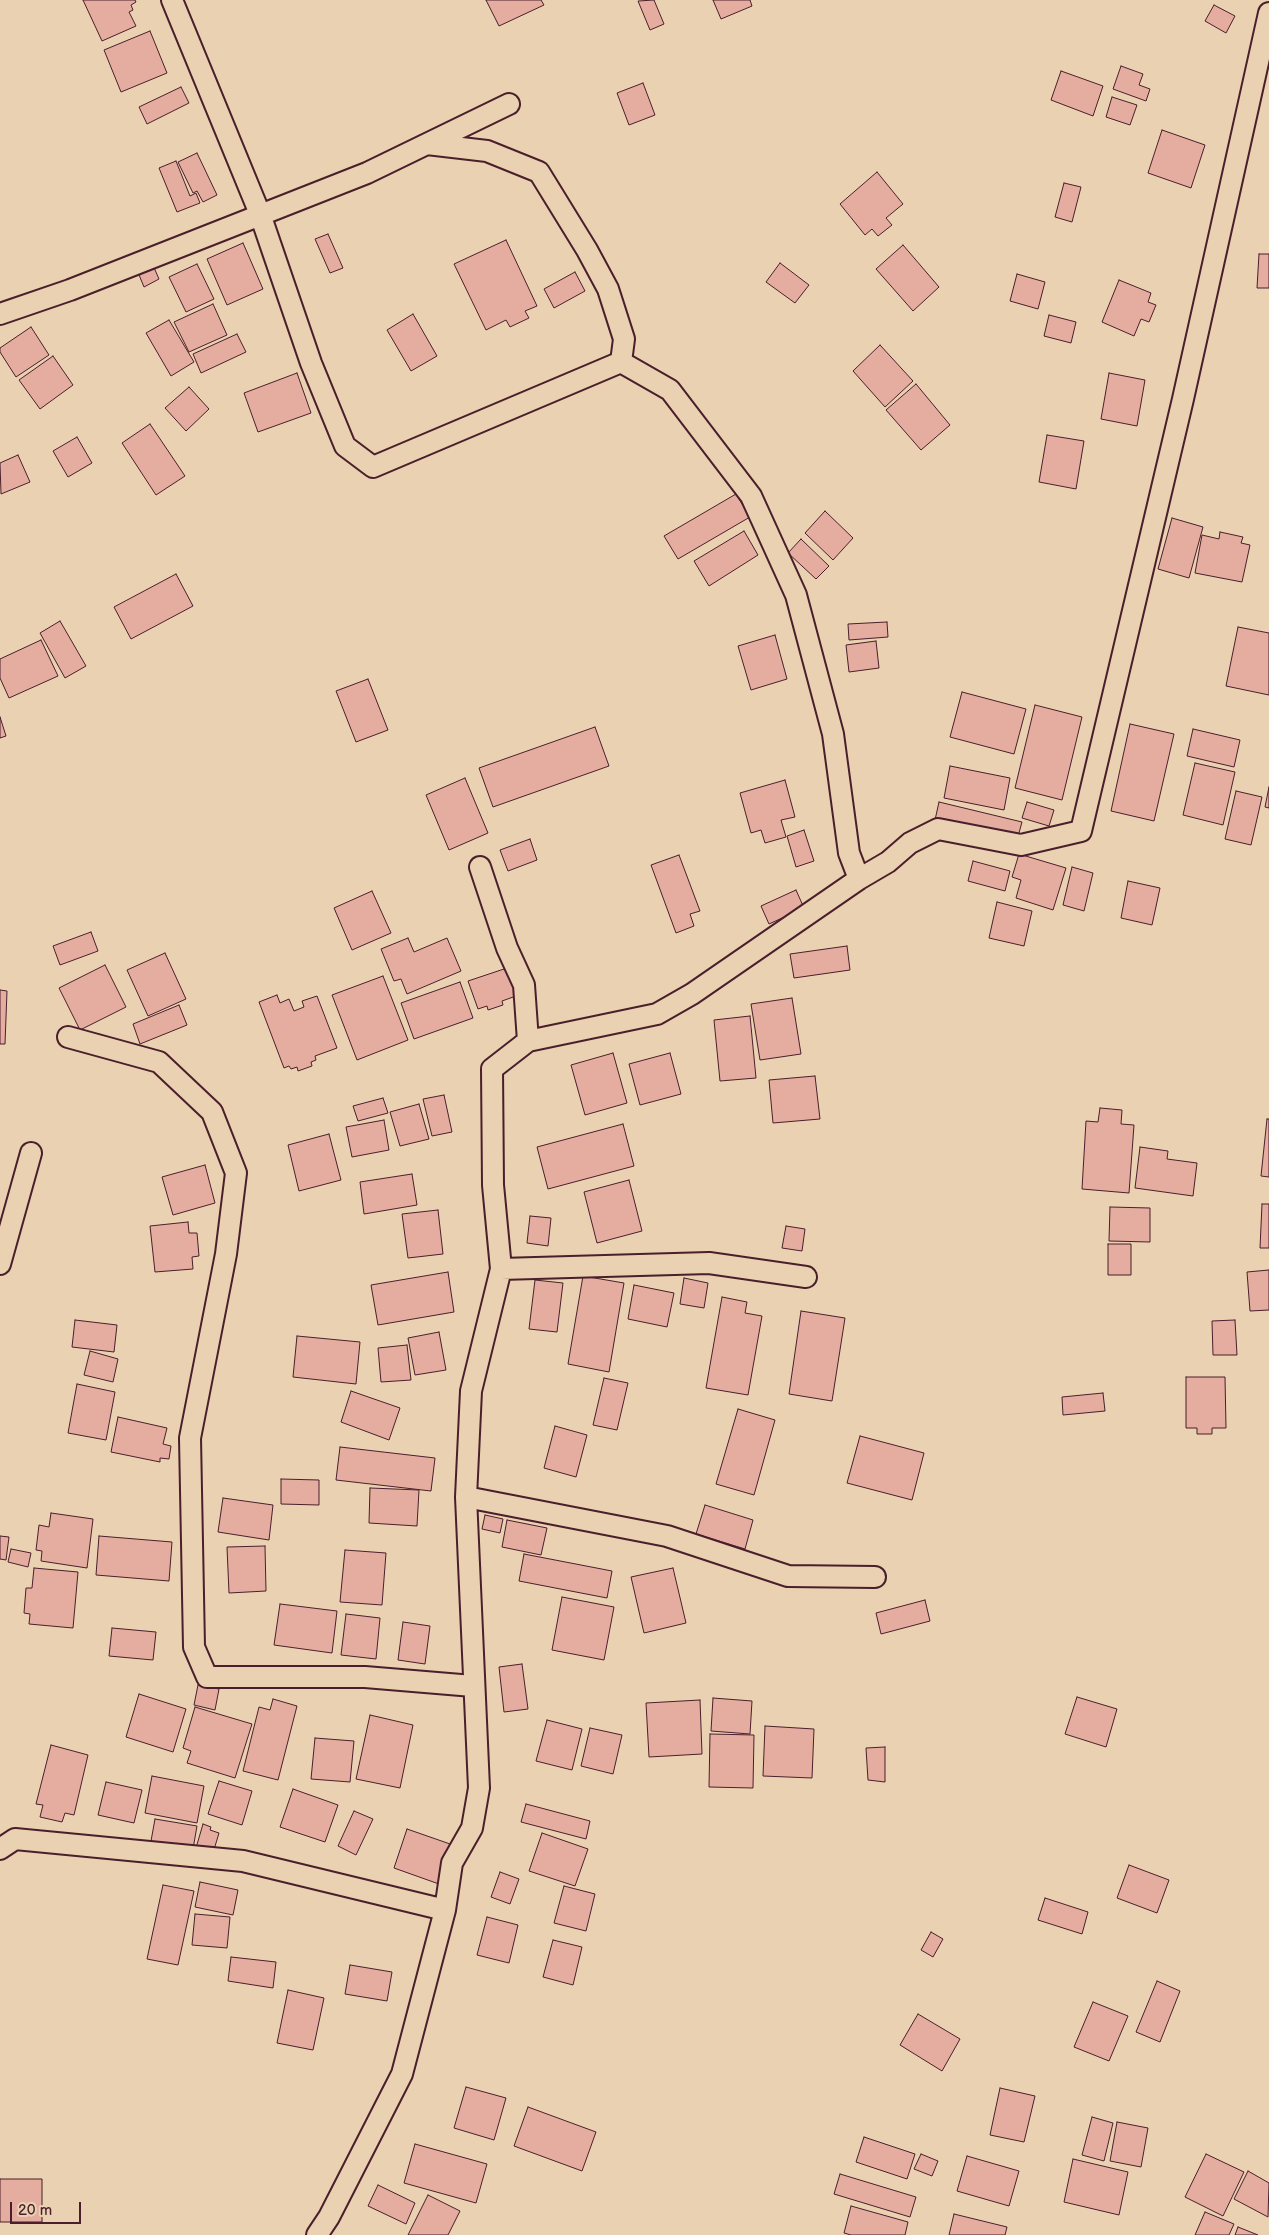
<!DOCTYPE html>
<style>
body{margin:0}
#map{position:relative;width:1269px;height:2235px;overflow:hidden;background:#e9d1b1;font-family:"Balsamiq Sans",sans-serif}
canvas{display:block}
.scale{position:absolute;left:10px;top:2202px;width:71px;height:22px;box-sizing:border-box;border:2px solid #4a1f2b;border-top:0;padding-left:6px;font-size:15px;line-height:18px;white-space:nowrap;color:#4a1f2b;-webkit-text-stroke:4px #e9d1b1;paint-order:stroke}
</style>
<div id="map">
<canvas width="1269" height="2235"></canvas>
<div class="scale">20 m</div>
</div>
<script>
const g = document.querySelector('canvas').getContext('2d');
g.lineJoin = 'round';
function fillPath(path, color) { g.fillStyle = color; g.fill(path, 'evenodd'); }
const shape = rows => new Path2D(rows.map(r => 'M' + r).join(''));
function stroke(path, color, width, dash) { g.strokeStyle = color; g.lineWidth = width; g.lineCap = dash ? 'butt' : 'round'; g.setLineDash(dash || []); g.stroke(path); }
const building = shape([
 [83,0,135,0,136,2,131,5,133,10,129,12,136,26,102,41,83,0],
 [486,0,541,0,544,5,499,26,486,0],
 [654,0,664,24,650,30,638,1,654,0],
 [713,0,750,0,752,6,721,19,713,0],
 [1214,5,1235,16,1226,33,1205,21,1214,5],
 [150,31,167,73,121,92,104,50,150,31],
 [1121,66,1143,74,1139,85,1150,89,1146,101,1113,89,1121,66],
 [1061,71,1103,86,1093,116,1051,100,1061,71],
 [643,83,655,115,629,125,617,93,643,83],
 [181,87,189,103,147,124,139,107,181,87],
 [1112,97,1137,105,1130,125,1106,117,1112,97],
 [1162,130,1205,145,1191,188,1148,173,1162,130],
 [197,153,217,195,203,202,197,191,193,193,178,162,197,153],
 [176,161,190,196,196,193,200,203,177,212,159,168,176,161],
 [877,172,903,204,886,218,892,225,878,236,872,229,865,235,840,204,877,172],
 [1064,183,1081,187,1072,222,1055,217,1064,183],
 [328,234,343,268,330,273,315,239,328,234],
 [506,240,537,306,525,311,529,318,510,327,506,320,486,330,454,264,506,240],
 [243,243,263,289,227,305,207,259,243,243],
 [903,245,939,287,913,311,876,269,903,245],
 [1259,254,1269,254,1269,288,1257,288,1259,254],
 [152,263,159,279,144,287,137,270,152,263],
 [780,263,809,285,795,303,766,282,780,263],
 [197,264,214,299,186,312,169,277,197,264],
 [575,272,585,291,554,308,544,289,575,272],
 [1017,274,1045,282,1038,309,1010,301,1017,274],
 [1119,280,1151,293,1148,302,1156,305,1149,322,1141,319,1134,336,1102,322,1119,280],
 [213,304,227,335,189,352,174,322,213,304],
 [413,314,437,356,411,371,387,330,413,314],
 [1049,315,1076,322,1071,343,1044,336,1049,315],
 [169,320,194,362,171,376,146,333,169,320],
 [31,327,49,355,16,377,0,352,0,348,31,327],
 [237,334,246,352,201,373,193,354,237,334],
 [880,345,913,381,885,407,853,371,880,345],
 [53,356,73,385,40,409,19,380,53,356],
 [297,373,311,413,258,432,244,393,297,373],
 [1109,373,1145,380,1137,426,1101,419,1109,373],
 [916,384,950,425,921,450,886,410,916,384],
 [189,387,209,409,186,431,165,408,189,387],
 [150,424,185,476,156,495,122,443,150,424],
 [1047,435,1084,441,1076,489,1039,482,1047,435],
 [77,437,92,463,68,477,53,451,77,437],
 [18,455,30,482,1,494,0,463,18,455],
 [736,494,750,517,678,559,664,536,736,494],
 [825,511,853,538,833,560,805,533,825,511],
 [1172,518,1203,527,1189,578,1158,569,1172,518],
 [744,531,758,555,709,586,694,561,744,531],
 [1220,532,1243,537,1241,543,1250,545,1242,582,1195,573,1202,535,1219,539,1220,532],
 [801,539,829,566,816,579,788,553,801,539],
 [176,574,193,606,131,639,114,607,176,574],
 [60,621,86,666,65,678,40,633,60,621],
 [887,622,888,637,849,640,848,624,887,622],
 [1238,627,1269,633,1269,695,1226,686,1238,627],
 [775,635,787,679,751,690,738,646,775,635],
 [41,640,58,676,9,698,0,678,0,659,41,640],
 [876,641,879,668,849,672,846,645,876,641],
 [368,679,388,730,356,742,336,691,368,679],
 [962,692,1026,709,1014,754,950,737,962,692],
 [1035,705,1082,717,1062,800,1015,788,1035,705],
 [0,717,6,736,0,738,0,717],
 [1130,724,1174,734,1154,821,1111,811,1130,724],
 [595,727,609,766,493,807,479,768,595,727],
 [1193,729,1240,740,1234,767,1187,756,1193,729],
 [1195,763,1235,772,1223,825,1183,815,1195,763],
 [950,766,1010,778,1004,810,944,798,950,766],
 [465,778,488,833,449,850,426,795,465,778],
 [785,780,795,817,781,820,786,837,765,843,761,830,751,833,740,793,785,780],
 [1269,787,1269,808,1265,807,1269,787],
 [1236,791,1262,797,1251,845,1225,839,1236,791],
 [939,802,1022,822,1017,840,935,820,939,802],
 [1027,802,1054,810,1049,826,1022,818,1027,802],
 [804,830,814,861,796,867,787,836,804,830],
 [530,839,537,860,508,871,500,850,530,839],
 [1019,854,1066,868,1053,910,1016,898,1021,880,1012,877,1019,854],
 [679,855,700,911,690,914,694,926,676,933,651,865,679,855],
 [973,861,1010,871,1005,891,968,881,973,861],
 [1072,867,1093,873,1084,911,1063,905,1072,867],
 [1128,881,1160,888,1152,925,1121,918,1128,881],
 [796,890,804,908,769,924,761,906,796,890],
 [372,891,391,933,352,950,334,908,372,891],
 [997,902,1032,911,1024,946,989,938,997,902],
 [91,932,98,951,60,965,53,946,91,932],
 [408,938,414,952,447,938,461,971,407,994,401,979,394,981,381,949,408,938],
 [847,946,850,970,794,978,790,954,847,946],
 [165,953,186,999,148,1016,127,970,165,953],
 [105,965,126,1007,80,1030,59,988,105,965],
 [507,968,516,996,502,1001,503,1005,488,1010,487,1006,478,1009,468,981,507,968],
 [383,976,408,1040,357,1060,332,995,383,976],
 [460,982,473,1018,414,1039,401,1003,460,982],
 [0,990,7,991,5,1044,0,1044,0,990],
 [277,995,280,1003,289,999,294,1011,304,1007,302,1001,317,996,337,1048,315,1056,316,1060,311,1062,312,1066,298,1071,297,1067,291,1069,289,1066,284,1068,259,1002,277,995],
 [792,998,801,1054,760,1060,751,1004,792,998],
 [179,1005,187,1025,140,1044,133,1024,179,1005],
 [750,1016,756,1078,720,1081,714,1020,750,1016],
 [613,1053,627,1103,585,1115,571,1065,613,1053],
 [670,1053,681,1094,640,1105,629,1064,670,1053],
 [815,1076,820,1119,773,1123,769,1080,815,1076],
 [444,1095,452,1132,432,1136,423,1099,444,1095],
 [383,1098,388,1113,358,1121,353,1106,383,1098],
 [419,1104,429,1139,400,1146,390,1112,419,1104],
 [1100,1108,1122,1110,1121,1124,1134,1125,1129,1193,1082,1189,1086,1121,1098,1122,1100,1108],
 [1267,1119,1269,1119,1269,1177,1261,1176,1267,1119],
 [384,1120,389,1150,352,1157,346,1127,384,1120],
 [623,1124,634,1166,548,1189,537,1147,623,1124],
 [329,1134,341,1180,299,1191,288,1145,329,1134],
 [1140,1147,1168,1151,1167,1159,1197,1163,1193,1196,1135,1188,1140,1147],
 [205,1165,215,1203,173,1215,162,1177,205,1165],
 [412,1174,417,1205,364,1214,360,1182,412,1174],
 [629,1180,642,1231,597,1243,584,1192,629,1180],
 [1262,1204,1269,1204,1269,1248,1260,1248,1262,1204],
 [1110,1207,1150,1208,1150,1242,1109,1241,1110,1207],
 [438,1210,443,1254,408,1258,402,1214,438,1210],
 [530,1216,551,1218,548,1246,527,1243,530,1216],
 [188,1222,189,1233,197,1233,199,1256,192,1257,193,1269,155,1272,150,1226,188,1222],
 [786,1226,805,1229,802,1251,782,1248,786,1226],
 [1108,1244,1131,1244,1131,1275,1108,1275,1108,1244],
 [1269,1270,1269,1310,1250,1311,1247,1272,1269,1270],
 [448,1272,454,1312,378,1325,371,1285,448,1272],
 [583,1276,624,1283,609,1372,568,1364,583,1276],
 [684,1278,708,1283,704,1308,680,1304,684,1278],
 [535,1280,563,1283,557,1332,529,1329,535,1280],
 [634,1285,674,1293,667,1327,628,1319,634,1285],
 [722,1297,747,1302,745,1313,762,1316,748,1395,706,1388,722,1297],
 [801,1311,845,1318,832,1401,789,1394,801,1311],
 [75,1320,117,1325,114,1352,72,1347,75,1320],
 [1235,1320,1237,1355,1213,1355,1212,1321,1235,1320],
 [439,1332,446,1370,415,1375,408,1338,439,1332],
 [297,1336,360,1342,356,1384,293,1377,297,1336],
 [407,1345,411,1380,381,1382,378,1348,407,1345],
 [90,1351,118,1359,113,1382,84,1375,90,1351],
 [1186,1377,1225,1377,1226,1428,1212,1428,1212,1434,1197,1434,1197,1428,1186,1428,1186,1377],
 [604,1378,628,1383,617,1430,593,1425,604,1378],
 [77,1384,115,1392,106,1440,68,1433,77,1384],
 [351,1391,400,1408,389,1440,341,1422,351,1391],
 [1103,1393,1105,1411,1063,1415,1062,1397,1103,1393],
 [738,1409,775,1420,754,1495,716,1484,738,1409],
 [118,1417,167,1428,163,1444,171,1446,169,1459,160,1458,160,1462,111,1452,118,1417],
 [555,1426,587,1435,576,1477,544,1468,555,1426],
 [860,1436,924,1453,912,1500,847,1483,860,1436],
 [340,1447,435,1458,431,1491,336,1480,340,1447],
 [281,1479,319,1480,319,1505,281,1504,281,1479],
 [370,1488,419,1490,417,1526,369,1523,370,1488],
 [223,1498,273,1505,269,1540,218,1532,223,1498],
 [705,1505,753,1520,745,1549,696,1534,705,1505],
 [51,1513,93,1519,87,1568,41,1561,42,1551,36,1550,39,1525,49,1527,51,1513],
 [485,1515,503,1519,500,1533,482,1529,485,1515],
 [507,1520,547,1528,541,1555,502,1547,507,1520],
 [0,1536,9,1537,6,1560,0,1559,0,1536],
 [99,1536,172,1542,169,1581,96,1575,99,1536],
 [265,1546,266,1591,229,1593,227,1547,265,1546],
 [11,1549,31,1553,28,1567,8,1562,11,1549],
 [345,1550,386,1553,382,1605,340,1602,345,1550],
 [524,1554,612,1571,607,1598,519,1581,524,1554],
 [34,1568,78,1572,73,1628,29,1624,30,1614,24,1613,26,1588,32,1588,34,1568],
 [673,1568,686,1623,644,1633,631,1577,673,1568],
 [562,1597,614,1607,604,1660,552,1650,562,1597],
 [925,1600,930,1621,881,1634,876,1613,925,1600],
 [280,1604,337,1611,332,1653,274,1645,280,1604],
 [346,1614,380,1618,376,1659,341,1655,346,1614],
 [403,1622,430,1626,425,1664,398,1660,403,1622],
 [112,1628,156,1632,153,1660,109,1656,112,1628],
 [522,1664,528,1709,504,1712,499,1667,522,1664],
 [198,1685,219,1689,215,1710,194,1705,198,1685],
 [139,1694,186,1709,173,1752,126,1737,139,1694],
 [1077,1697,1117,1709,1106,1747,1065,1734,1077,1697],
 [713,1698,752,1701,750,1734,711,1731,713,1698],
 [273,1699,297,1706,278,1780,243,1771,259,1707,270,1710,273,1699],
 [700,1700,702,1754,649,1757,646,1703,700,1700],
 [195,1707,252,1724,235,1778,187,1763,191,1751,183,1748,195,1707],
 [370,1715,413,1725,400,1788,356,1779,370,1715],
 [547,1720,582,1729,572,1770,536,1761,547,1720],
 [765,1726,814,1729,812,1778,763,1776,765,1726],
 [590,1728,622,1735,613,1774,581,1766,590,1728],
 [710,1734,754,1735,753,1788,709,1787,710,1734],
 [315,1738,354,1741,350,1782,311,1779,315,1738],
 [51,1745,88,1755,74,1815,65,1813,62,1822,40,1817,43,1805,36,1804,51,1745],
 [885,1747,885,1782,868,1780,866,1748,885,1747],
 [152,1776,204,1786,197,1823,145,1813,152,1776],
 [219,1781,252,1791,242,1825,208,1814,219,1781],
 [106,1782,142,1790,134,1823,98,1815,106,1782],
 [293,1789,338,1805,325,1842,280,1827,293,1789],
 [526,1804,590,1821,586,1839,521,1822,526,1804],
 [354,1811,373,1819,356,1855,338,1846,354,1811],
 [155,1819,197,1826,193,1849,151,1841,155,1819],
 [203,1824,211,1827,210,1830,219,1833,213,1853,196,1848,203,1824],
 [407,1829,453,1845,439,1884,394,1868,407,1829],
 [542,1833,588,1849,575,1886,529,1871,542,1833],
 [1129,1865,1169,1880,1157,1913,1117,1898,1129,1865],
 [500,1872,519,1879,510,1904,491,1897,500,1872],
 [200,1882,238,1890,233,1915,195,1907,200,1882],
 [163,1885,194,1891,178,1965,147,1959,163,1885],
 [564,1886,595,1894,586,1931,554,1923,564,1886],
 [1045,1898,1088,1912,1082,1934,1038,1920,1045,1898],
 [195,1914,230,1917,227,1948,192,1945,195,1914],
 [487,1917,518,1925,509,1963,477,1955,487,1917],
 [931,1932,943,1939,933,1957,921,1950,931,1932],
 [553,1940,582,1947,573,1985,543,1977,553,1940],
 [231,1957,276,1962,273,1988,228,1981,231,1957],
 [350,1965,392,1972,387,2001,345,1994,350,1965],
 [1157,1981,1180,1991,1160,2042,1136,2032,1157,1981],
 [288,1990,324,1998,313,2050,277,2043,288,1990],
 [1093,2002,1128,2016,1109,2061,1074,2047,1093,2002],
 [918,2014,960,2039,942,2071,900,2045,918,2014],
 [466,2087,506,2098,494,2140,454,2128,466,2087],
 [1000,2088,1035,2096,1024,2142,990,2135,1000,2088],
 [528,2107,596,2132,582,2171,514,2146,528,2107],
 [1092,2117,1113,2123,1104,2161,1082,2155,1092,2117],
 [1117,2122,1148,2128,1141,2167,1110,2161,1117,2122],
 [864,2137,915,2154,907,2179,856,2162,864,2137],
 [415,2144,487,2164,476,2203,404,2183,415,2144],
 [921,2154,938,2161,932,2176,914,2169,921,2154],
 [1206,2154,1244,2172,1223,2216,1185,2197,1206,2154],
 [967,2156,1019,2171,1009,2206,957,2191,967,2156],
 [1073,2159,1128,2172,1119,2215,1064,2202,1073,2159],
 [1248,2171,1269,2183,1268,2217,1234,2199,1248,2171],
 [840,2174,916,2197,910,2217,834,2194,840,2174],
 [0,2179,42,2179,42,2222,0,2222,0,2179],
 [378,2185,415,2203,406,2224,368,2206,378,2185],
 [428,2195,460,2211,448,2235,408,2235,428,2195],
 [851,2206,908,2222,905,2235,851,2235,844,2233,851,2206],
 [1205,2212,1234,2224,1229,2235,1195,2235,1205,2212],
 [954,2214,1007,2227,1005,2235,949,2235,954,2214],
 [1238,2227,1258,2235,1235,2235,1238,2227]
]);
const minor = shape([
 [172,0,260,214,311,363,345,446,373,467,621,362,624,339,608,289,587,250,539,172,487,151,427,144],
 [0,314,70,290,367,173,509,104],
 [621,362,670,390,751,496,796,595,833,734,849,853,859,879],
 [68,1037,159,1062,212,1112,236,1173,226,1254,190,1438,194,1647,207,1677,365,1677,473,1686],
 [528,1041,657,1014,692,994,859,879,888,862,910,843,938,829,1021,845,1081,831,1183,399,1269,13],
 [0,1264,31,1153],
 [501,1269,709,1263,806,1277],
 [466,1497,667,1536,788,1576,875,1577],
 [0,1849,15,1839,243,1861,445,1910],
 [317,2235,329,2217,402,2074,445,1910,452,1863,472,1828,479,1788,466,1497,471,1391,501,1269,493,1185,492,1069,528,1041,524,985,507,948,480,867]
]);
fillPath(building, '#e5aca0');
stroke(building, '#4a1f2b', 1);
stroke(minor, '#4a1f2b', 24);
stroke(minor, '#e9d1b1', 20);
</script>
